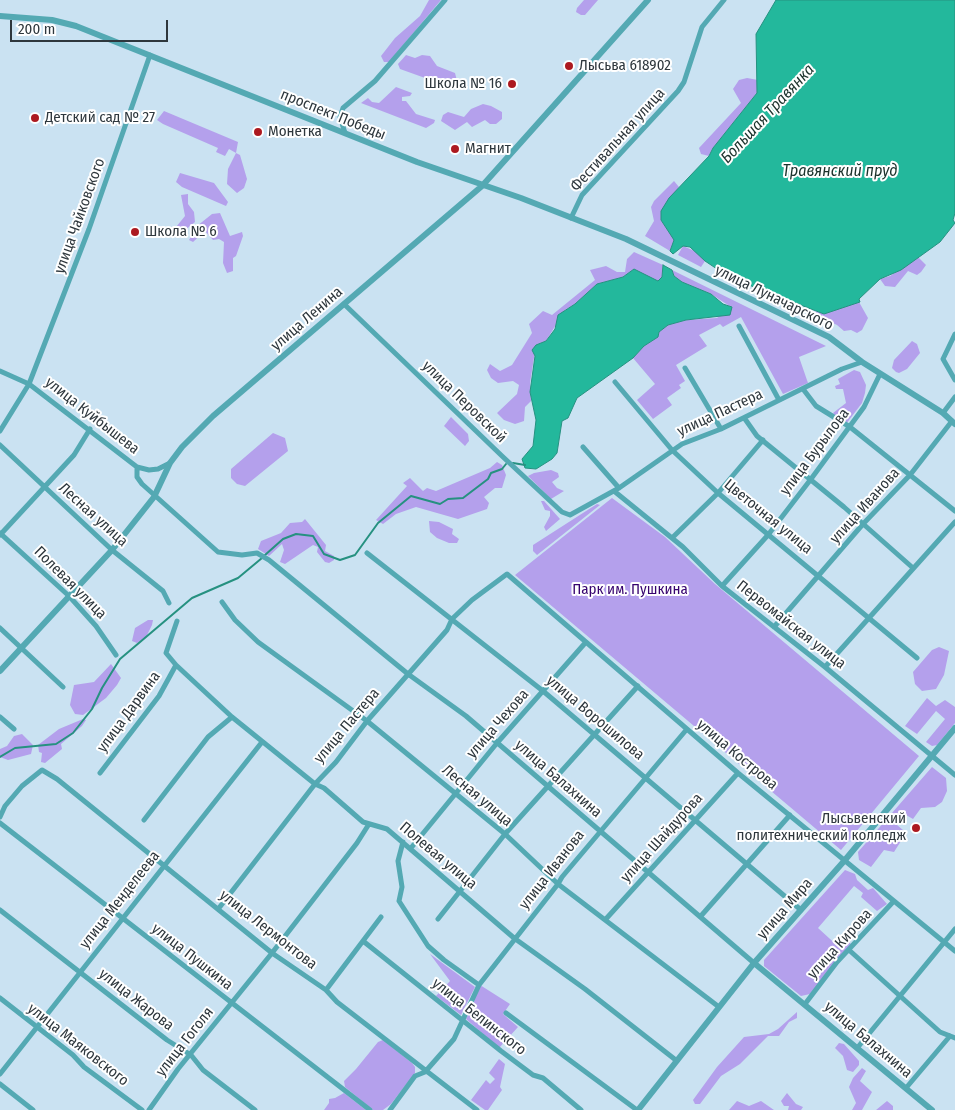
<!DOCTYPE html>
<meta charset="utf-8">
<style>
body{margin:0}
#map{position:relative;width:955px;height:1110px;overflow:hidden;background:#cae2f2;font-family:"Fira Sans Condensed",sans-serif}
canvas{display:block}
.scale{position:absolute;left:10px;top:20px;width:158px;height:22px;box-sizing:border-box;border:2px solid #2e373d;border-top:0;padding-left:6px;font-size:15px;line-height:18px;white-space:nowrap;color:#2e373d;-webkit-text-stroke:4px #fff;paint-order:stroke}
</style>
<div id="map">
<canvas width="955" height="1110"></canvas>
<div class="scale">200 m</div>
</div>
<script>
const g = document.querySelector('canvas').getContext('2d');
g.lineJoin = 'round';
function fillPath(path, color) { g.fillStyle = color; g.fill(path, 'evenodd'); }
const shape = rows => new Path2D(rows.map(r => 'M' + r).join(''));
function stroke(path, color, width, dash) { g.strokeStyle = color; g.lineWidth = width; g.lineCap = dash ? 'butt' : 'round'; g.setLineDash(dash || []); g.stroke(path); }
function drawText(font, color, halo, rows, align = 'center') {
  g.font = font + ' "Fira Sans Condensed",sans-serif'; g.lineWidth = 4; g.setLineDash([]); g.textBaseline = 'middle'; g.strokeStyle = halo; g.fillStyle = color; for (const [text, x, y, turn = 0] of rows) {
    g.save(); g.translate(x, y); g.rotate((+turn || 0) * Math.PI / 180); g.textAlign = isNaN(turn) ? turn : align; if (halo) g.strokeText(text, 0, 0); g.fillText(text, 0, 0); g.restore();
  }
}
const green = shape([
 [429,0,441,0,389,62,384,62,381,56,395,38,420,16],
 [584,0,598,0,585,15,581,15,576,12,577,8],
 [406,55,415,58,422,55,430,56,437,66,455,73,457,81,453,88,400,69,398,64],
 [747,78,758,80,757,93,713,148,709,156,701,154,699,148,741,103,733,89,739,80],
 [396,87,412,93,410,96,402,97,402,101,406,101,416,114,435,120,434,123,426,128,361,103,368,98,372,102,379,103],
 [483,104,491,106,502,112,502,119,496,124,490,124,485,120,472,127,467,122,455,130,441,121,443,115,448,112,464,117,471,109],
 [164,111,238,142,236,153,240,155,247,179,244,188,237,193,227,184,228,169,236,153,229,149,225,156,216,152,218,148,163,124,157,120],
 [180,173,214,183,228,202,226,206,182,187,176,182],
 [674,181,679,187,661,220,675,240,670,251,645,236,654,221,651,207,654,201],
 [188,194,188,204,194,212,195,222,178,236,172,235,172,232,185,216,181,195],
 [220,213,230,236,242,232,243,236,236,256,233,258,233,271,227,273,223,263,224,242,219,239,213,240,205,231,193,242,189,240,197,226,212,214],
 [683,246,697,252,705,261,701,267,678,255],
 [634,252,663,265,662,277,658,281,649,279,634,269,623,277,597,284,575,304,565,310,546,341,536,345,530,383,531,401,525,407,524,421,515,424,504,420,497,413,517,394,519,385,513,381,498,383,491,378,487,370,490,364,500,371,512,365,532,333,529,324,543,311,552,315,595,280,590,270,606,266,617,272,625,272,627,259],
 [918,257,926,265,921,272,917,275,908,271,895,287,885,286,880,279,890,276],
 [672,270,826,346,799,357,808,383,783,394,741,317,723,327,720,324,699,335,707,346,676,365,685,381,679,385,681,388,667,398,672,405,653,419,637,400,655,384,633,358,644,346,658,337,659,332,668,325,686,320,717,318,731,307,711,294,682,282,674,276],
 [859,302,868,318,862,330,857,333,851,330,844,331,837,325,812,313,813,311,824,313],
 [912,341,917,344,920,353,907,369,899,373,896,372,892,368,894,360],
 [854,370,860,372,866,385,865,393,862,403,846,424,839,421,833,413,846,403,843,389,836,389,835,386,840,384,838,379],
 [451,417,468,434,469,441,465,446,444,426],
 [273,433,285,438,288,451,245,486,237,484,231,478,231,469],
 [497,462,502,465,506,475,502,488,495,488,484,497,489,503,487,509,458,519,416,507,396,514,383,524,376,520,407,486,403,483,410,478,423,491,427,488,436,491,490,468],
 [551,470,558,473,559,477,552,482,557,488,564,491,551,499,528,476,534,473],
 [612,498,665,537,715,584,919,756,841,850,515,575],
 [541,501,544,501,560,519,546,531,544,527,550,516,550,511,545,510],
 [597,504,600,505,537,555,533,551,533,545],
 [305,519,326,545,325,551,334,556,334,560,329,563,325,562,317,552,318,547,313,545,285,564,280,562,284,550,282,544,269,556,258,549,261,541,281,533,290,523,302,522],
 [429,521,439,522,453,529,452,534,459,539,457,543,449,543,437,538,430,532],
 [148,620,153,620,152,625,146,637,137,643,132,641,135,628],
 [939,647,949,651,944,675,936,689,922,691,915,684,913,672,932,650],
 [111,664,121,678,117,685,106,698,83,715,75,714,70,705,74,685,94,682],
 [927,698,936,706,945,700,955,707,955,723,937,745,932,746,926,742,945,719,936,711,917,734,905,726],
 [83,719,86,720,82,726,61,744,62,749,45,763,41,762,42,753,39,752,38,745,59,729],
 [22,734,33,745,31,754,8,760,0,757,0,749,7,746,14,736],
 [932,767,946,778,947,791,942,802,935,807,921,808,913,819,906,815,897,825,903,830,897,838,901,841,894,852,884,850,871,867,859,860,858,852],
 [845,870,855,874,857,880,868,890,873,888,887,904,877,911,861,897,863,893,854,886,818,928,841,949,848,941,851,944,810,994,801,996,764,966,764,960],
 [430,954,475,987,461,1015,436,996,450,981],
 [480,985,510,1004,503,1014,518,1027,499,1048,466,1019],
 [797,1012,797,1018,789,1022,779,1036,768,1036,740,1064,721,1076,700,1104,695,1104,693,1100,717,1067,744,1037,769,1034,778,1029],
 [383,1040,412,1063,415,1067,415,1073,391,1104,383,1110,373,1110,345,1087,344,1081,356,1069,378,1042],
 [839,1043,844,1044,859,1061,859,1065,853,1072,847,1070,843,1056,835,1048],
 [499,1059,505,1064,500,1087,502,1090,488,1110,485,1110,471,1100,486,1080,490,1084,495,1079,489,1073],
 [862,1068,866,1071,860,1081,872,1092,862,1110,852,1110,856,1103,849,1087,853,1078],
 [344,1093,366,1110,324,1110,329,1103,329,1099,335,1098],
 [787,1093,796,1104,803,1107,801,1110,788,1110,789,1106,784,1106,781,1101],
 [737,1101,749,1106,761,1101,774,1110,729,1110],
 [887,1101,893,1106,893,1110,876,1110]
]);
const water = shape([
 [776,0,955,0,955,213,953,220,955,223,940,242,901,270,880,279,859,299,860,302,824,314,741,282,734,275,723,273,705,261,690,247,683,246,673,254,670,251,674,240,661,220,661,211,669,198,709,156,713,148,757,93,756,34,776,0],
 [663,265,672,270,674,276,682,282,711,294,723,304,732,307,730,315,686,320,668,325,659,332,658,337,644,346,633,358,577,398,568,418,562,421,557,453,552,459,536,469,525,468,522,459,533,446,536,420,530,392,535,356,532,350,536,345,546,341,555,329,558,315,575,304,597,284,623,277,634,269,658,281,662,277,663,265]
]);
const stream = shape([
 [513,463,525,465],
 [265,555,283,539,296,534,313,536,324,554,340,560,355,555,378,523,411,496,440,504,448,499,463,498,488,479,491,473,502,469,506,464],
 [0,757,15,748,56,744,73,733,92,709,102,688,120,659,192,598,238,578,262,558]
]);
const minor = shape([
 [345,133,340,117,343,108,375,81,445,0],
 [571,218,582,195,678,91,684,82,702,27,724,0],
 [344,304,502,456,562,512,570,515,619,488,682,444,721,429,842,369,862,362],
 [739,326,779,400],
 [955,334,943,359,955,380],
 [685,368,721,429],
 [0,371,29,384,137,467,149,470,158,469,170,463],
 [615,382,672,450,718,493,917,658],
 [803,389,816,406,850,427,955,511],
 [943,413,955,397],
 [745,419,757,436,844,507,913,568],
 [0,431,29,384,89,229,150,55],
 [0,445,112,550,163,591,169,603],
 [583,447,619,488],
 [137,467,137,477,142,484,218,552,242,555,257,553,269,560,408,674,466,716,754,963],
 [614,491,683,547,722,586,825,667,955,775],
 [0,533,69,596,96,626,116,655],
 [0,535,74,455,90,429],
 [672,538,718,493,763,440],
 [367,553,543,691,801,910],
 [722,586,768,535,811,479,864,407,880,374],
 [222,602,235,620,258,642,367,721,505,834,558,884,719,1007],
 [177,621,166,653,176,665,232,717,315,784,324,788,363,822,387,829,514,938,585,989,677,1061],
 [774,627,863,524,910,475,952,421],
 [0,628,63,687],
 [825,667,955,522],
 [0,717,14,729],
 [100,773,159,696,176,665],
 [0,817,5,806,22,786,42,770,57,779,272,953,326,990,337,1002,477,1110],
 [144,820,208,737,232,717],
 [0,823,370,1110],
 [403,842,398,861,402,887,399,901,428,946,444,960,479,985],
 [411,848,497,743,586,642],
 [219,908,315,784,336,762,367,721,447,630,452,619,472,600,507,574,738,773,955,951],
 [0,910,167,1040,191,1055,203,1070,255,1110],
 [700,917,790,815],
 [438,919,505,834,638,686],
 [605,920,738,773],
 [363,941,501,1051,533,1075,543,1078,581,1110],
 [849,950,940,1032,955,1038],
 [326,990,381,917],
 [0,998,73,1055,84,1067,142,1110],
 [805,1004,837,962,893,902],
 [506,1013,637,1110],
 [858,1047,955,929],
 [0,1074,262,742],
 [0,1084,33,1110],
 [906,1088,950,1036],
 [149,1110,178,1069,272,953,357,843,369,824],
 [390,1110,415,1076,425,1072,454,1039,479,985,558,884,562,877,687,729]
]);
const tertiary = shape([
 [0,16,52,20,76,26,417,162,521,198,626,239,829,337,862,362,943,413,955,424],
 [0,671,112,550,154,497,170,463,182,447,213,416,482,186,648,0],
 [754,963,932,1110],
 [638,1110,754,963,845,860,955,728]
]);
const markers = [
 [569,66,5,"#ac1920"],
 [512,84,5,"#ac1920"],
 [35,118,5,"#ac1920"],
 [258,132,5,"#ac1920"],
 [455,149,5,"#ac1920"],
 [135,232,5,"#ac1920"],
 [916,828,5,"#ac1920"]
];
const poiNames = [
 ["Лысьва 618902",579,66],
 ["Школа № 16",502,84,"right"],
 ["Детский сад № 27",45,118],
 ["Монетка",268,132],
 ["Магнит",465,149],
 ["Школа № 6",145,232],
 ["Лысьвенский",906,819,"right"],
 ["политехнический колледж",906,836,"right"]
];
const streetNames = [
 ["проспект Победы",333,115,22],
 ["Фестивальная улица",618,140,-48],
 ["улица Чайковского",80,216,-70],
 ["улица Луначарского",774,298,26],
 ["улица Ленина",307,319,-41],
 ["улица Перовской",464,402,44],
 ["улица Пастера",720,413,-25],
 ["улица Куйбышева",92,416,38],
 ["улица Бурылова",815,452,-53],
 ["улица Иванова",865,506,-48],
 ["Лесная улица",93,515,42],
 ["Цветочная улица",768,517,39],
 ["Полевая улица",70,583,45],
 ["Первомайская улица",791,625,38],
 ["улица Дарвина",129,712,-54],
 ["улица Ворошилова",595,718,40],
 ["улица Чехова",498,724,-49],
 ["улица Пастера",347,726,-50],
 ["улица Кострова",737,755,40],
 ["улица Балахнина",558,779,41],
 ["Лесная улица",477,796,40],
 ["улица Шайдурова",662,838,-48],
 ["Полевая улица",438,856,40],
 ["улица Иванова",552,870,-52],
 ["улица Менделеева",120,900,-52],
 ["улица Мира",785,909,-49],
 ["улица Лермонтова",268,930,38],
 ["улица Кирова",840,944,-48],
 ["улица Пушкина",192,957,38],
 ["улица Жарова",136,1000,38],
 ["улица Белинского",479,1017,38],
 ["улица Балахнина",868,1040,40],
 ["улица Гоголя",185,1042,-52],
 ["улица Маяковского",78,1045,38]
];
const parkNames = [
 ["Парк им. Пушкина",630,590]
];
const waterNames = [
 ["Большая Травянка",768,114,-47],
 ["Травянский пруд",840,172]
];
fillPath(green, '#b4a0ec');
fillPath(water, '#23b89c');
stroke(water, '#269180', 1);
stroke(stream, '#269180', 2);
stroke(minor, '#54a9b3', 5);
stroke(tertiary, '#54a9b3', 6);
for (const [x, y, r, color] of markers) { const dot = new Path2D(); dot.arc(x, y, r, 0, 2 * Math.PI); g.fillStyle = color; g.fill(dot); stroke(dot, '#fff', 2); }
drawText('15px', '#2e373d', '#fff', poiNames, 'left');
drawText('15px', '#2e373d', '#fff', streetNames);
drawText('15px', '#36036e', '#fff', parkNames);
drawText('italic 16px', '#1b322c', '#fff', waterNames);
</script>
